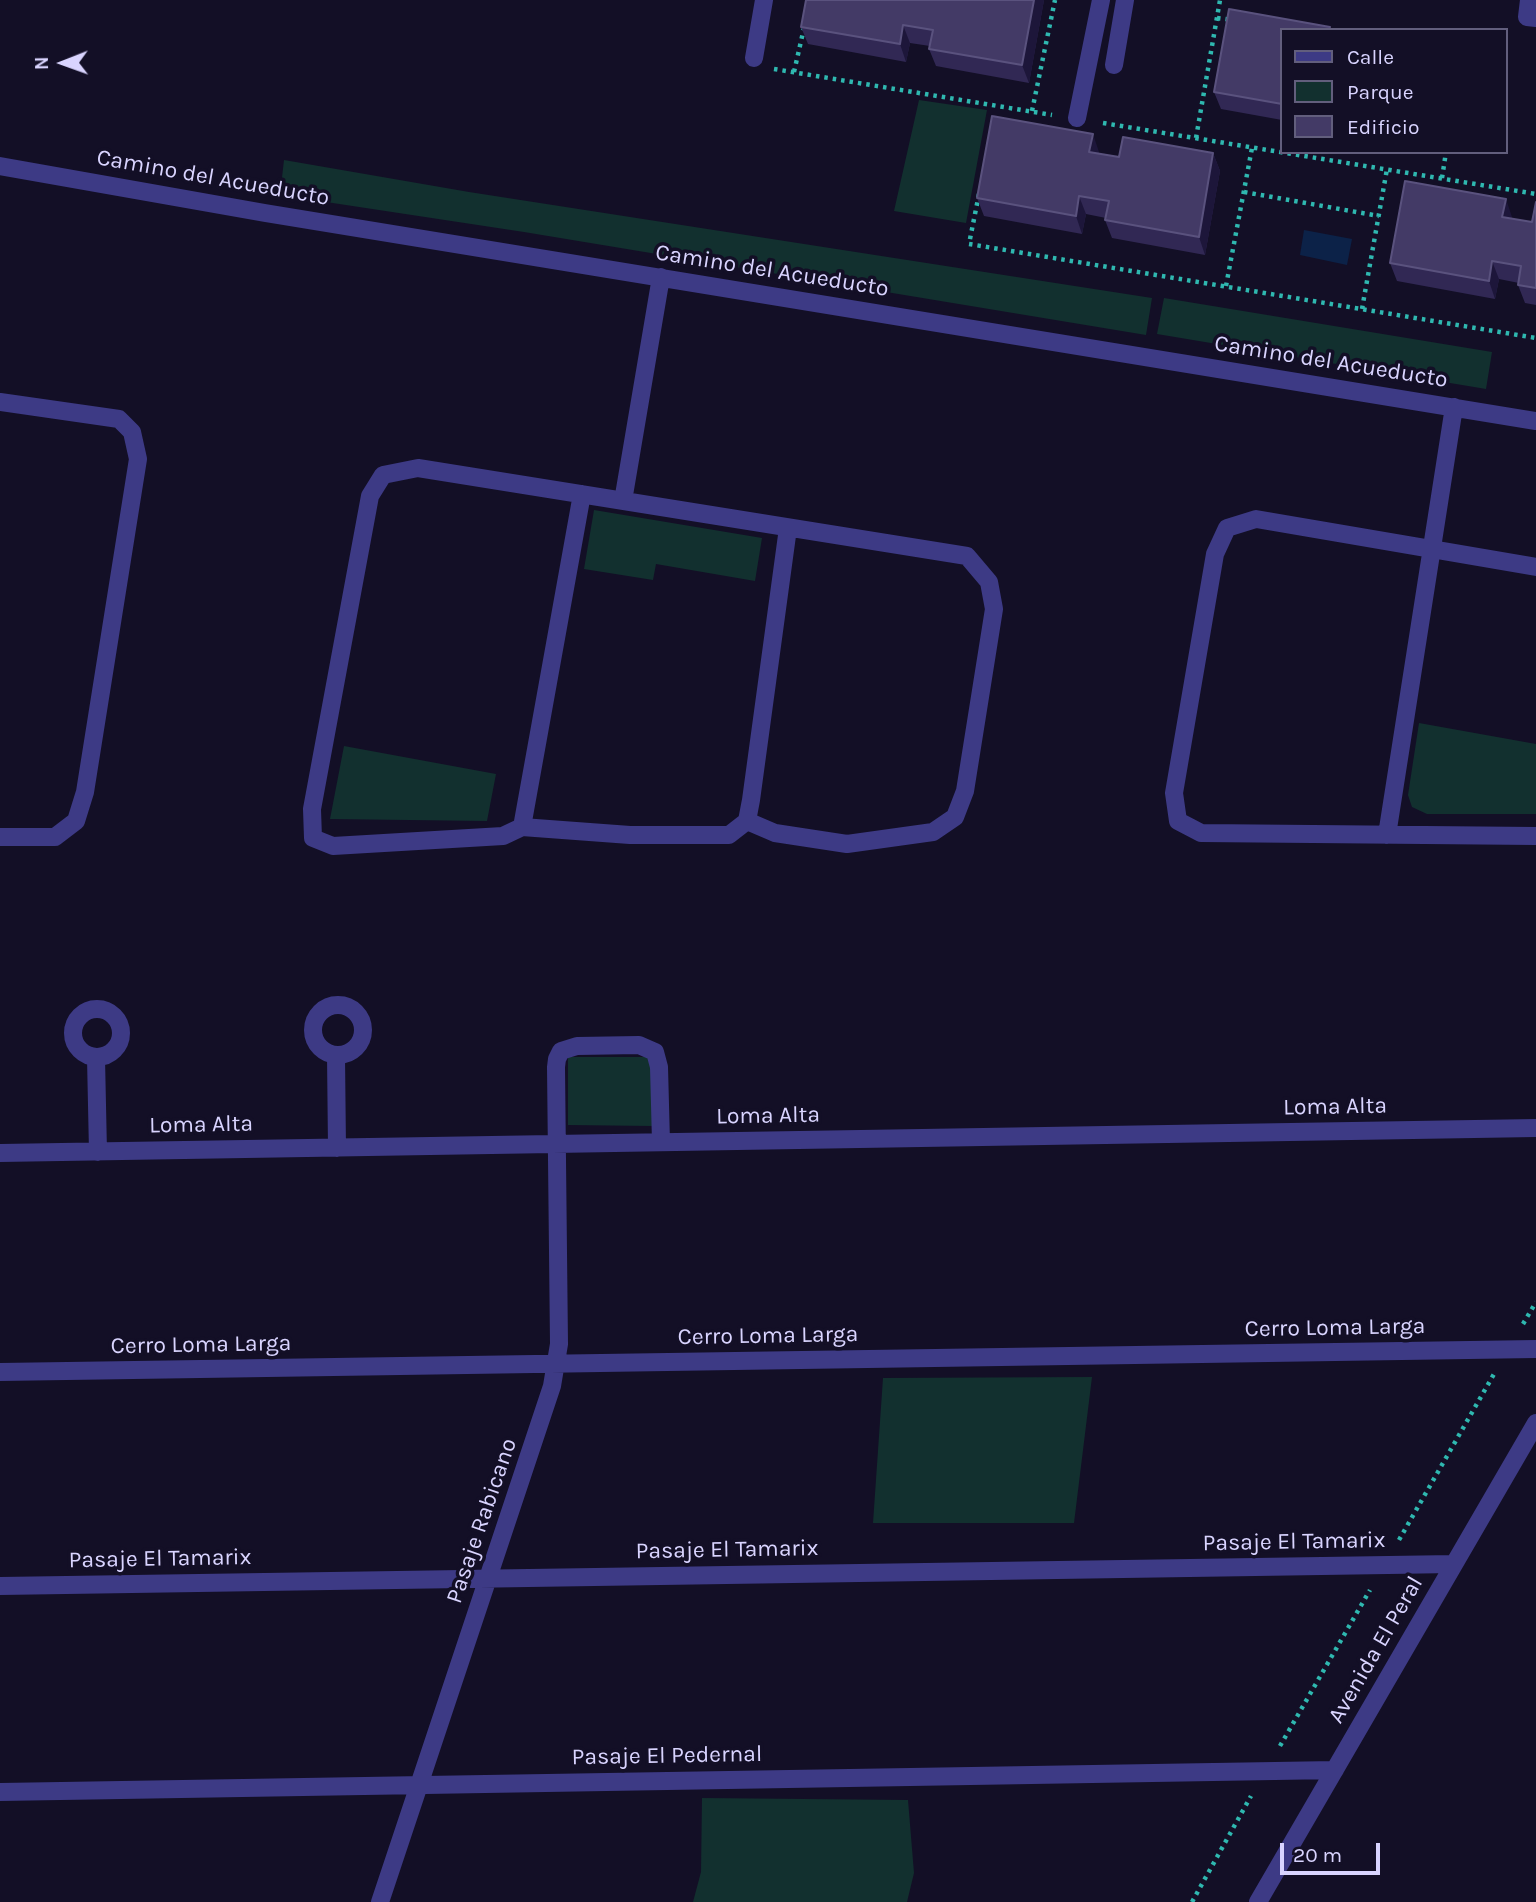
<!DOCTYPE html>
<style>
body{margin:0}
#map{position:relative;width:1536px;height:1902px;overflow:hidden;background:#130f26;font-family:Karla,sans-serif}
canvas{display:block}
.legend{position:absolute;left:1280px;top:28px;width:228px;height:126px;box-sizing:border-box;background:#130f26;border:2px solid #625e7d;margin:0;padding:9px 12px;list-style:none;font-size:21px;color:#d9d4ff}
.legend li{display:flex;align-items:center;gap:14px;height:35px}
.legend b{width:35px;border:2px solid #625e7d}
.north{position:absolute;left:28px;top:28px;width:70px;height:70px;-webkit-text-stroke:5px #130f26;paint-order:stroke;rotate:269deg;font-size:19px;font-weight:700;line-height:28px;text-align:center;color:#d9d4ff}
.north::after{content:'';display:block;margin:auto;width:24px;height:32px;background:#d9d4ff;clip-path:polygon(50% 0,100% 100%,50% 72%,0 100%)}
.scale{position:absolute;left:1280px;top:1843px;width:100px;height:32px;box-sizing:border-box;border:4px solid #d9d4ff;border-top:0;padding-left:9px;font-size:21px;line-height:24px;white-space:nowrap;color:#d9d4ff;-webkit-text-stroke:5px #130f26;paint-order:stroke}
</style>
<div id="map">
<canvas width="1536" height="1902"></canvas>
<ul class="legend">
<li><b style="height:9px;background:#3d3a85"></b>Calle</li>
<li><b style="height:19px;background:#12302f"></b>Parque</li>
<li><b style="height:19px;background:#433a66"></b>Edificio</li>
</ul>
<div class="north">N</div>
<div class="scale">20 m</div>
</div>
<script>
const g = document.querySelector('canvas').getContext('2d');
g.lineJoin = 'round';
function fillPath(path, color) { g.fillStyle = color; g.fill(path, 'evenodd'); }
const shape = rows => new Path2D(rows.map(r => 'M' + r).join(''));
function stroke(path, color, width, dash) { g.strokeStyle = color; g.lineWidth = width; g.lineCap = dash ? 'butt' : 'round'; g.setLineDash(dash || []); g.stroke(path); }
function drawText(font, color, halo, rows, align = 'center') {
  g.font = font + ' Karla,sans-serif'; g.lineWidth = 7; g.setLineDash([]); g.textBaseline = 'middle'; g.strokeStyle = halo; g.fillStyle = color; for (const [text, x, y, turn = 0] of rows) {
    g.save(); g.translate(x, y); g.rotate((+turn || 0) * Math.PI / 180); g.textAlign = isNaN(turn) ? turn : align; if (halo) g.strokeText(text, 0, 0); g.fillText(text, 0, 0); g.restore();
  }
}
const green = shape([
 [919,100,987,110,966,223,894,211],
 [284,160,469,192,1152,298,1146,335,524,232,280,195],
 [1164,298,1492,352,1486,389,1157,334],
 [594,510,762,538,755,581,656,564,653,580,584,569],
 [1419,723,1536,744,1536,814,1427,814,1412,807,1408,795],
 [344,746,496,774,487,821,330,819],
 [568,1057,653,1057,653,1126,568,1125],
 [1092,1377,1074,1523,873,1523,883,1378],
 [702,1798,908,1800,914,1873,907,1902,693,1902,701,1872]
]);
const water = shape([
 [1304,230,1352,239,1347,265,1300,255]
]);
const path = shape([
 [1217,18,1233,20],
 [774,69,1052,115],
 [794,72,804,28],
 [1032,111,1055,0],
 [1103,123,1536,194],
 [1196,138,1220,0],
 [1442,178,1446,152],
 [1244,192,1379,216],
 [979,194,969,244,1536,338],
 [1226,286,1252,148],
 [1362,309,1387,169],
 [1523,1324,1536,1302],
 [1399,1540,1494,1374],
 [1280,1746,1370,1590],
 [1192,1902,1251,1796]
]);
const minor = shape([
 [1529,0,1527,17,1536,18],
 [754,58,764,0],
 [1114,65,1125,0],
 [1077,118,1101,0],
 [0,166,265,213,1536,421],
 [0,402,119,419,132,432,138,459,85,792,76,821,55,837,0,837],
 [623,501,661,277],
 [1536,567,1256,519,1227,528,1215,554,1174,793,1178,821,1201,833,1536,836],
 [747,821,775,833,847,844,933,832,955,817,965,791,994,609,989,582,967,556,418,468,383,475,370,496,312,809,313,838,333,846,503,836,522,827,630,835,729,835,747,821,751,800,788,528],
 [522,827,582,494],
 [1387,835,1454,407],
 '313 1030a25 25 0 1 1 50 0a25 25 0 1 1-50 0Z',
 '73 1033a24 24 0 1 1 48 0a24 24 0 1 1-48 0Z',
 [336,1056,337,1148],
 [96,1058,98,1152],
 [0,1153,1536,1128],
 [0,1372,1536,1349],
 [0,1586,1454,1564],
 [0,1792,1335,1770],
 [380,1902,552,1386,559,1344,556,1067,557,1059,561,1051,577,1046,639,1045,655,1052,659,1067,661,1142],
 [1258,1902,1536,1423]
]);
const wall = shape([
 [1044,0,1029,83,936,66,929,49,930,46,910,43,906,62,808,44,801,27],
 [1229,9,1330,27,1331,30,1282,30,1282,120,1221,109,1214,92],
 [1099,152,1099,154,1119,157,1213,153,1220,171,1205,255,1112,238,1105,220,1106,218,1086,214,1082,234,984,216,977,198],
 [1536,202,1536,305,1525,303,1518,285,1519,283,1499,279,1495,299,1397,281,1390,263,1512,217,1512,219,1532,222]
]);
const shadedWall = shape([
 [1034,0,1044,0,1029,83,1022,65],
 [903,25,910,43,906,62,900,44],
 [1093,134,1099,152,1096,170,1089,152],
 [1213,153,1220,171,1205,255,1199,237],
 [1079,196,1086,214,1082,234,1076,216],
 [1506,199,1512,217,1509,235,1502,217],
 [1492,261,1499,279,1495,299,1489,281]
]);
const building = shape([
 [806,0,1034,0,1022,65,929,49,933,30,903,25,900,44,801,27,806,0],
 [1229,9,1330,27,1329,30,1282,30,1282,104,1214,92,1229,9],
 [992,116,1093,134,1089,152,1119,157,1123,137,1213,153,1199,237,1105,220,1109,201,1079,196,1076,216,977,198,992,116],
 [1405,181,1506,199,1502,217,1532,222,1536,202,1536,288,1518,285,1521,266,1492,261,1489,281,1390,263,1405,181]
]);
const streetNames = [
 ["Camino del Acueducto",213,178,10],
 ["Camino del Acueducto",772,271,9],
 ["Camino del Acueducto",1331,362,9],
 ["Loma Alta",1335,1107,-1],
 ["Loma Alta",768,1116,-1],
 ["Loma Alta",201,1125,-1],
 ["Cerro Loma Larga",1335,1328,-1],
 ["Cerro Loma Larga",768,1336,-1],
 ["Cerro Loma Larga",201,1345,-1],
 ["Pasaje Rabicano",482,1521,-71],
 ["Pasaje El Tamarix",1294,1542,-1],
 ["Pasaje El Tamarix",727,1550,-1],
 ["Pasaje El Tamarix",160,1559,-1],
 ["Avenida El Peral",1376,1650,-60],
 ["Pasaje El Pedernal",667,1756,-1]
];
fillPath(green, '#12302f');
fillPath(water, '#0c2248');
stroke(path, '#2fb8b0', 4.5, [3.5, 5]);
stroke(minor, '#3d3a85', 18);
fillPath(wall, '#312854');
fillPath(shadedWall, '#1d163a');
fillPath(building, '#433a66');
stroke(building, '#5a527e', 2);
drawText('23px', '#d9d4ff', '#130f26', streetNames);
</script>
